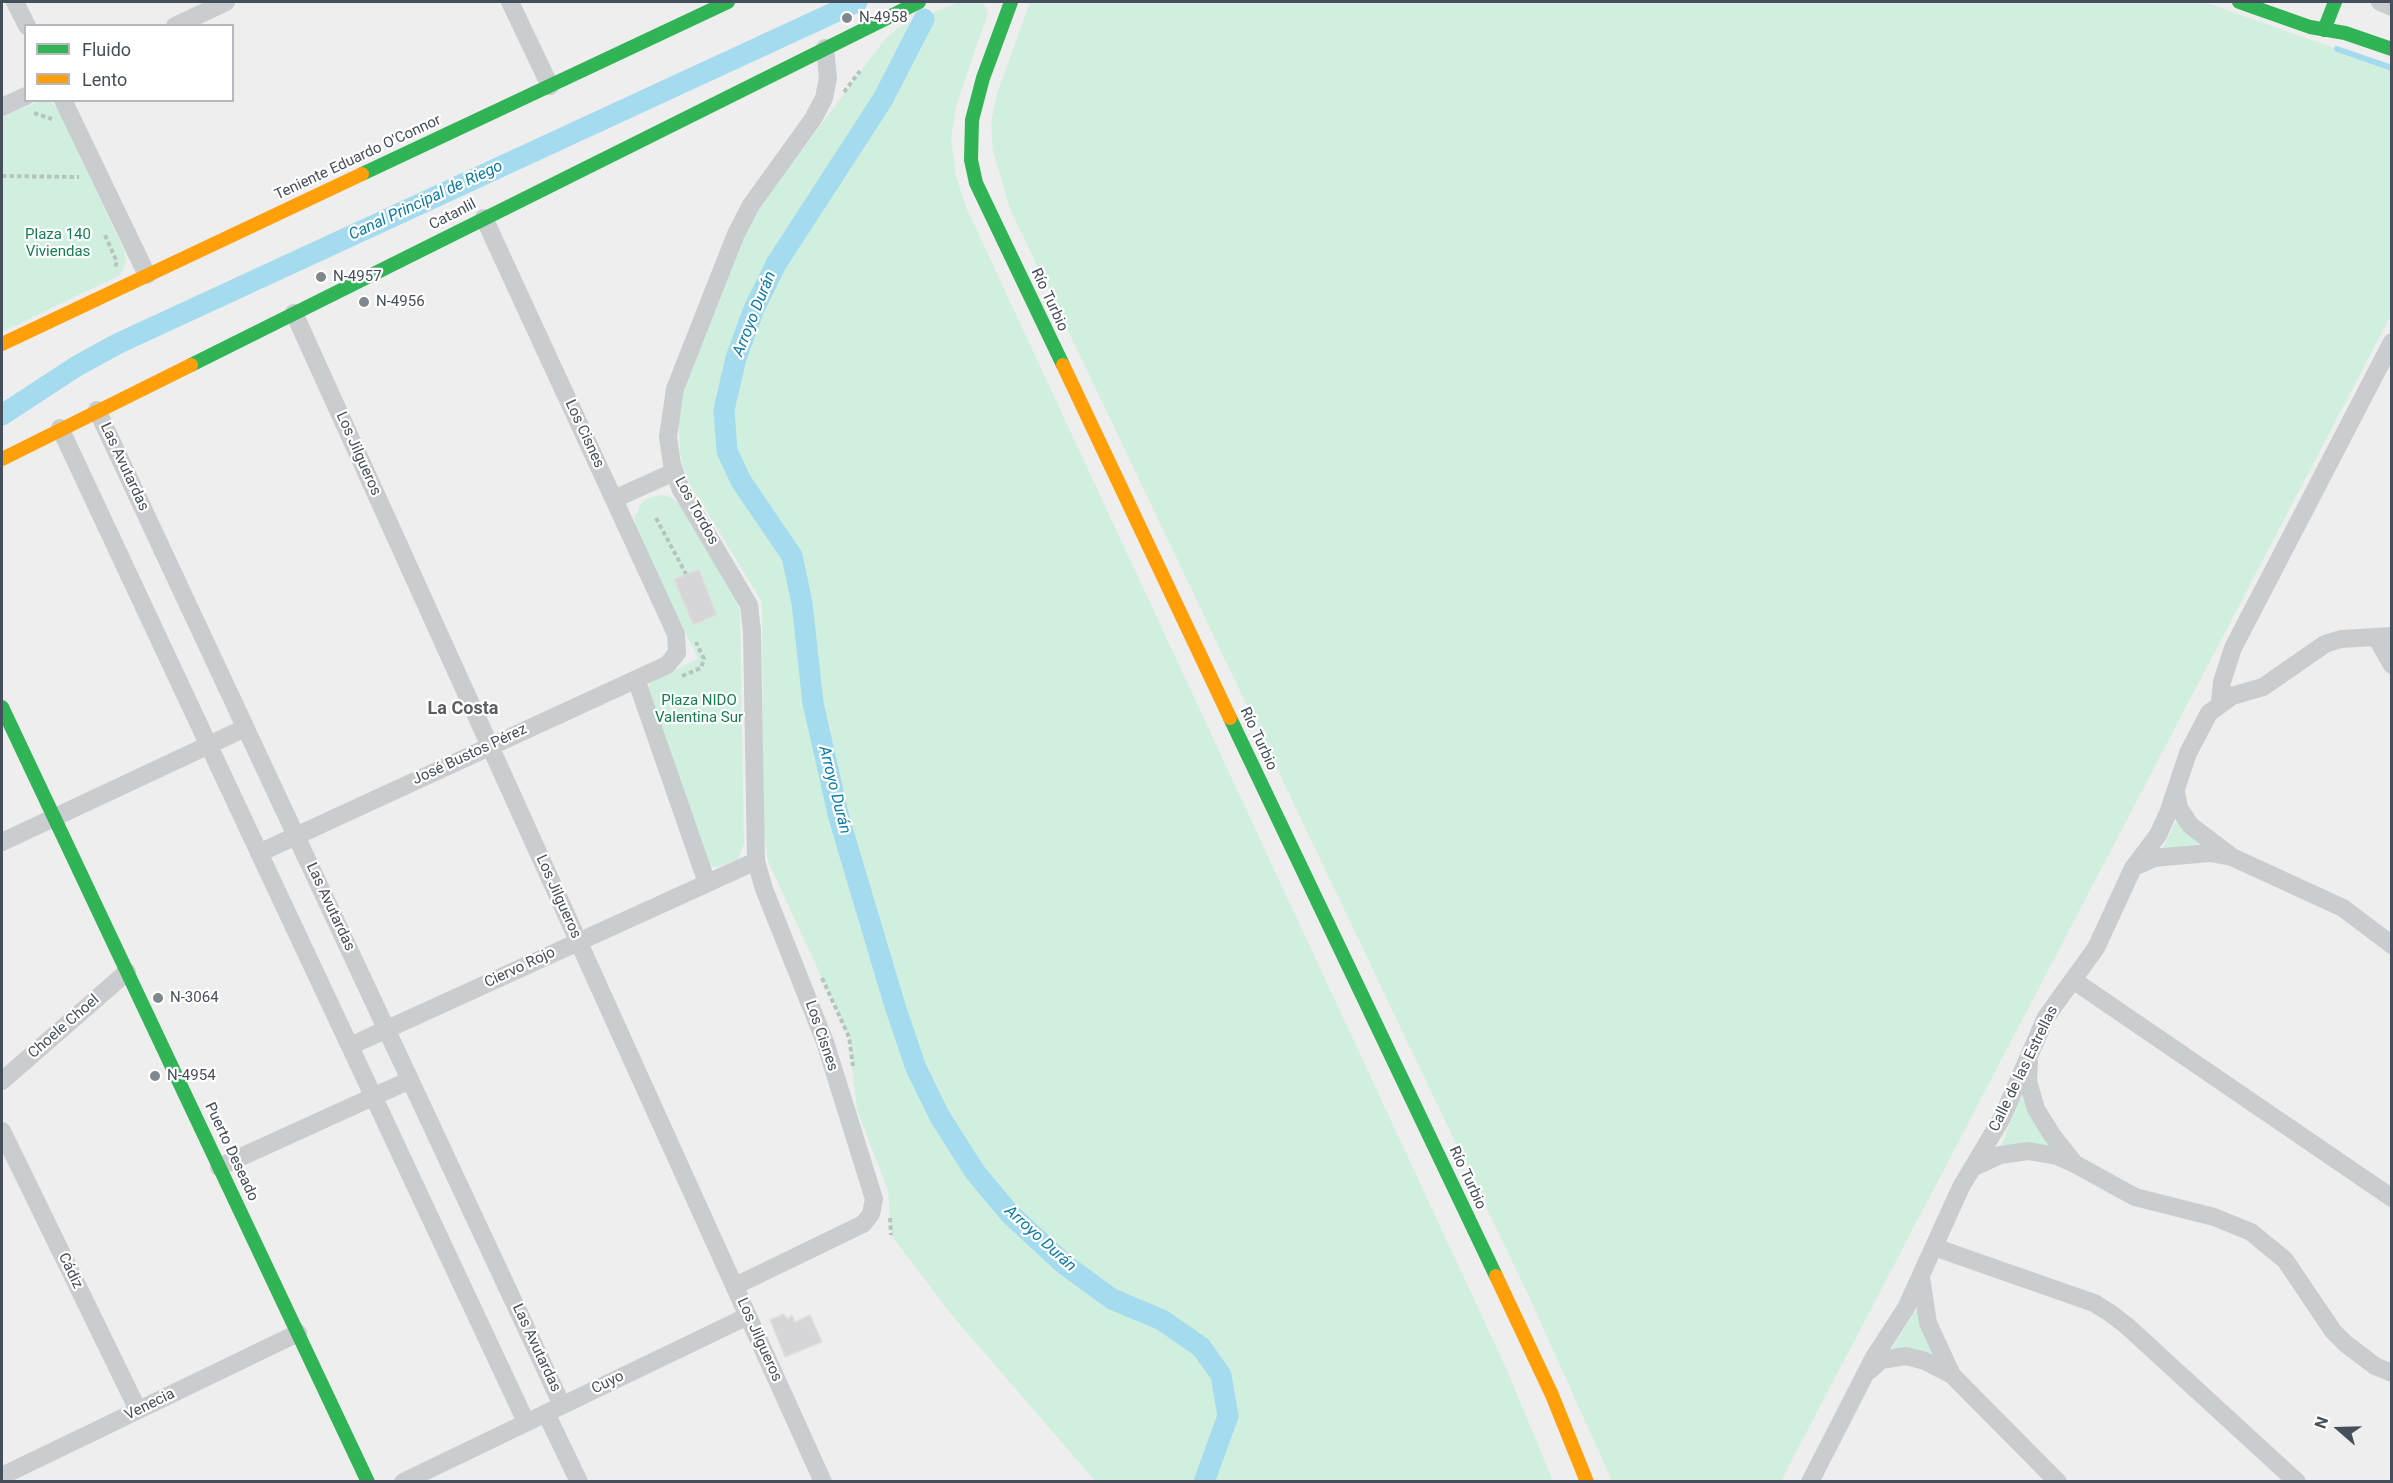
<!DOCTYPE html>
<meta charset="utf-8">
<style>
body{margin:0}
#map{position:relative;width:2393px;height:1483px;overflow:hidden;background:#efeeee;font-family:Roboto,sans-serif}
canvas{display:block}
.frame{position:absolute;inset:0;border:3px solid #454f5b;pointer-events:none}
.legend{position:absolute;left:24px;top:24px;width:210px;height:78px;box-sizing:border-box;background:#fff;border:2px solid #b5b9bd;margin:0;padding:8px 10px;list-style:none;font-size:18px;color:#454f5b}
.legend li{display:flex;align-items:center;gap:12px;height:30px}
.legend b{width:30px;border:2px solid #b5b9bd}
.north{position:absolute;left:2309px;top:1399px;width:60px;height:60px;-webkit-text-stroke:4px #fff;paint-order:stroke;rotate:290deg;font-size:16px;font-weight:700;line-height:24px;text-align:center;color:#454f5b}
.north::after{content:'';display:block;margin:auto;width:21px;height:27px;background:#454f5b;clip-path:polygon(50% 0,100% 100%,50% 72%,0 100%)}
</style>
<div id="map">
<canvas width="2393" height="1483"></canvas>
<div class="frame"></div>
<ul class="legend">
<li><b style="height:8px;background:#30b455"></b>Fluido</li>
<li><b style="height:8px;background:#ff9f0a"></b>Lento</li>
</ul>
<div class="north">N</div>
</div>
<script>
const g = document.querySelector('canvas').getContext('2d');
g.lineJoin = 'round';
function fillPath(path, color) { g.fillStyle = color; g.fill(path, 'evenodd'); }
const shape = rows => new Path2D(rows.map(r => 'M' + r).join(''));
function stroke(path, color, width, dash) { g.strokeStyle = color; g.lineWidth = width; g.lineCap = dash ? 'butt' : 'round'; g.setLineDash(dash || []); g.stroke(path); }
function drawText(font, color, halo, rows, align = 'center') {
  g.font = font + ' Roboto,sans-serif'; g.lineWidth = 4.5; g.setLineDash([]); g.textBaseline = 'middle'; g.strokeStyle = halo; g.fillStyle = color; for (const [text, x, y, turn = 0] of rows) {
    g.save(); g.translate(x, y); g.rotate((+turn || 0) * Math.PI / 180); g.textAlign = isNaN(turn) ? turn : align; if (halo) g.strokeText(text, 0, 0); g.fillText(text, 0, 0); g.restore();
  }
}
const green = shape([
 [958,2,983,2,988,13,957,103,951,138,956,176,966,207,1507,1370,1553,1481,1095,1481,951,1314,891,1235,888,1190,857,1110,849,1037,768,861,764,832,762,602,687,479,680,453,679,423,682,396,747,231,764,201,885,39,899,27],
 [1030,2,2204,2,2391,68,2391,315,1781,1481,1612,1481,1531,1301,1010,209,993,151,991,124,996,96],
 [40,101,51,102,58,110,124,250,126,263,120,275,2,332,2,117],
 [660,495,671,497,680,505,734,594,740,612,744,844,738,859,718,867,710,866,648,687,655,679,698,659,636,528,635,517,640,505,648,498],
 [2177,819,2206,848,2161,851],
 [2023,1091,2034,1124,2055,1149,2028,1143,2001,1146],
 [1917,1309,1924,1337,1936,1357,1892,1348]
]);
const stream = shape([
 [2337,49,2392,68]
]);
const canal = shape([
 [924,19,883,99,776,264,754,309,736,358,724,410,727,451,741,481,792,556,802,603,813,703,839,818,895,1006,916,1068,940,1117,975,1172,1010,1214,1064,1264,1112,1299,1162,1320,1201,1347,1221,1375,1228,1416,1204,1482],
 [2,415,77,366,117,344,857,2]
]);
const building = shape([
 [699,569,717,615,693,625,674,579,699,569],
 [783,1314,788,1319,792,1315,795,1322,810,1315,822,1342,785,1357,770,1320,783,1314]
]);
const path = shape([
 [844,92,860,71],
 [34,113,52,119],
 [2,176,79,177],
 [105,235,117,262,115,267],
 [656,518,686,574],
 [682,676,701,668,704,659,696,642],
 [822,978,849,1037,853,1066],
 [890,1218,891,1235]
]);
const street = shape([
 [15,2,27,26],
 [510,2,550,86],
 [2380,2,2392,7],
 [175,26,226,2],
 [63,100,147,275],
 [2,107,26,96],
 [294,313,823,1482],
 [97,410,562,1405],
 [60,428,526,1422],
 [614,499,674,472],
 [2376,637,2392,665],
 [636,679,707,883],
 [2220,702,2222,682,2233,648,2392,342],
 [2,842,245,728],
 [259,853,667,665,677,653,676,634,484,218],
 [2232,857,2343,908,2392,945],
 [2134,867,2154,858,2164,857,2210,853,2232,857,2190,825,2179,808,2176,792],
 [2073,980,2392,1198],
 [350,1046,756,861],
 [2,1081,127,972],
 [2,1131,138,1410],
 [2075,1164,2135,1197,2214,1217,2251,1232,2285,1260,2333,1331,2346,1344,2375,1366,2392,1373],
 [219,1167,410,1080],
 [1974,1167,2000,1155,2028,1151,2057,1156,2075,1164,2052,1135,2036,1109,2028,1081,2029,1062],
 [1934,1247,2094,1303,2110,1313,2127,1326,2297,1482],
 [735,1286,863,1224,871,1214,874,1199,825,1042,764,889,756,861,752,631,749,605,681,490,672,464,668,437,675,389,736,234,751,205,813,119,824,98,828,78,825,48],
 [1869,1371,1881,1360,1906,1356,1925,1361,1952,1375,1928,1323,1921,1277],
 [1952,1375,2058,1482],
 [546,1413,579,1482],
 [2,1476,298,1333],
 [403,1482,748,1316],
 [1810,1482,1873,1359,1906,1308,1961,1187,2002,1118,2046,1017,2096,948,2133,868,2158,835,2168,813,2188,753,2209,713,2232,696,2263,687,2325,644,2341,639,2392,636]
]);
const fast = shape([
 [1011,2,983,78,972,120,971,160,976,183,1063,365],
 [2239,2,2310,27,2345,33,2392,49],
 [2324,30,2335,2],
 [362,174,728,2],
 [191,365,919,2],
 [2,707,368,1482],
 [1230,718,1496,1276]
]);
const slow = shape([
 [2,344,362,174],
 [1063,365,1230,718],
 [2,459,191,365],
 [1496,1276,1552,1395,1587,1482]
]);
const markers = [
 [847,18,6,"#80878e"],
 [321,277,6,"#80878e"],
 [364,302,6,"#80878e"],
 [158,998,6,"#80878e"],
 [155,1076,6,"#80878e"]
];
const poiNames = [
 ["N-4958",859,18],
 ["N-4957",333,277],
 ["N-4956",376,302],
 ["N-3064",170,998],
 ["N-4954",167,1076]
];
const streetNames = [
 ["Teniente Eduardo O'Connor",358,158,-25],
 ["Catanlil",453,215,-27],
 ["Río Turbio",1049,300,65],
 ["Los Cisnes",584,434,65],
 ["Los Jilgueros",358,454,66],
 ["Las Avutardas",124,467,65],
 ["Los Tordos",696,511,61],
 ["Río Turbio",1258,739,65],
 ["José Bustos Pérez",470,755,-25],
 ["Los Jilgueros",558,897,66],
 ["Las Avutardas",330,907,65],
 ["Ciervo Rojo",520,968,-25],
 ["Choele Choel",64,1027,-41],
 ["Los Cisnes",821,1036,71],
 ["Calle de las Estrellas",2024,1069,-64],
 ["Puerto Deseado",231,1152,65],
 ["Río Turbio",1467,1178,65],
 ["Cádiz",70,1271,64],
 ["Los Jilgueros",759,1340,66],
 ["Las Avutardas",536,1348,65],
 ["Cuyo",608,1383,-26],
 ["Venecia",150,1405,-26]
];
const parkNames = [
 ["Plaza 140",58,235],
 ["Viviendas",58,252],
 ["Plaza NIDO",699,701],
 ["Valentina Sur",699,718]
];
const waterNames = [
 ["Canal Principal de Riego",426,201,-25],
 ["Arroyo Durán",755,314,-68],
 ["Arroyo Durán",834,790,76],
 ["Arroyo Durán",1040,1239,42]
];
const quarterNames = [
 ["La Costa",463,709]
];
fillPath(green, '#d1efde');
stroke(stream, '#a4dbef', 6);
stroke(canal, '#a4dbef', 21);
fillPath(building, '#d6d6d8');
stroke(building, '#e0e0e1', 1.5);
stroke(path, '#b6c4c0', 4, [4.5, 3]);
stroke(street, '#cacdcf', 18);
stroke(fast, '#30b455', 14);
stroke(slow, '#ff9f0a', 14);
for (const [x, y, r, color] of markers) { const dot = new Path2D(); dot.arc(x, y, r, 0, 2 * Math.PI); g.fillStyle = color; g.fill(dot); stroke(dot, '#fff', 2); }
drawText('15px', '#454f5b', '#fff', poiNames, 'left');
drawText('15px', '#454f5b', '#fff', streetNames);
drawText('15px', '#137f4f', '#fff', parkNames);
drawText('italic 16px', '#087ba4', '#fff', waterNames);
drawText('bold 18px', '#5a5d63', '#fff', quarterNames);
</script>
